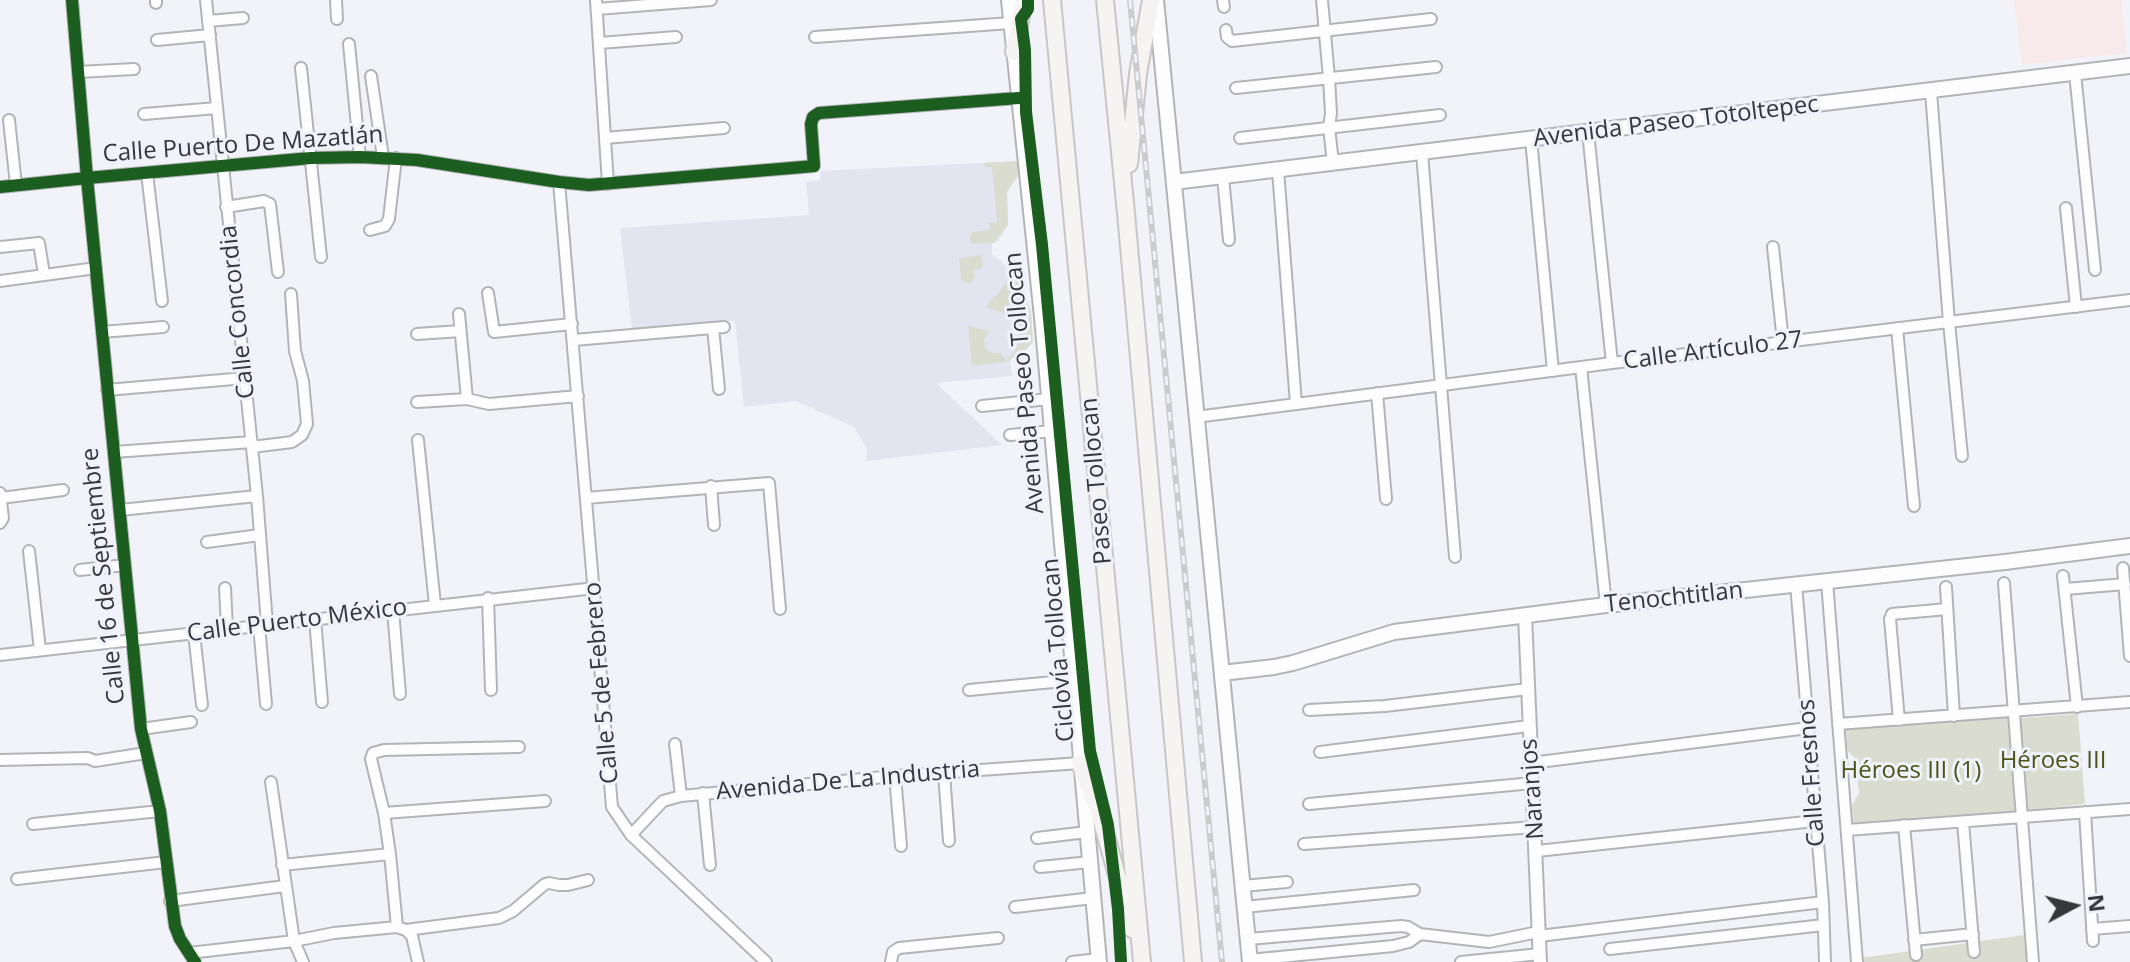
<!DOCTYPE html>
<meta charset="utf-8">
<style>
body{margin:0}
#map{position:relative;width:2130px;height:962px;overflow:hidden;background:#f2f3f8;font-family:"Open Sans",sans-serif}
canvas{display:block}
.north{position:absolute;left:2034px;top:866px;width:80px;height:80px;-webkit-text-stroke:6px #eff2fb;paint-order:stroke;rotate:83deg;font-size:22px;font-weight:700;line-height:32px;text-align:center;color:#36373b}
.north::after{content:'';display:block;margin:auto;width:28px;height:36px;background:#36373b;clip-path:polygon(50% 0,100% 100%,50% 72%,0 100%)}
</style>
<div id="map">
<canvas width="2130" height="962"></canvas>
<div class="north">N</div>
</div>
<script>
const g = document.querySelector('canvas').getContext('2d');
g.lineJoin = 'round';
function fillPath(path, color) { g.fillStyle = color; g.fill(path, 'evenodd'); }
const shape = rows => new Path2D(rows.map(r => 'M' + r).join(''));
function stroke(path, color, width, dash) { g.strokeStyle = color; g.lineWidth = width; g.lineCap = dash ? 'butt' : 'round'; g.setLineDash(dash || []); g.stroke(path); }
function drawText(font, color, halo, rows, align = 'center') {
  g.font = font + ' "Open Sans",sans-serif'; g.lineWidth = 6; g.setLineDash([]); g.textBaseline = 'middle'; g.strokeStyle = halo; g.fillStyle = color; for (const [text, x, y, turn = 0] of rows) {
    g.save(); g.translate(x, y); g.rotate((+turn || 0) * Math.PI / 180); g.textAlign = isNaN(turn) ? turn : align; if (halo) g.strokeText(text, 0, 0); g.fillText(text, 0, 0); g.restore();
  }
}
const industrial = shape([
 [2014,0,2121,0,2127,53,2022,65]
]);
const built = shape([
 [1017,161,1019,175,1007,192,1008,225,998,240,992,244,992,254,1007,266,1013,261,1022,264,1026,300,1031,311,1033,342,1017,359,1017,357,1010,358,1012,376,936,383,1002,445,866,461,867,449,854,427,796,401,744,407,735,321,632,329,620,228,809,215,806,182,820,180,820,171]
]);
const green = shape([
 [1017,161,1020,163,1021,170,1007,192,1008,225,994,243,973,244,969,238,972,232,990,230,989,223,997,222,992,167,985,167,984,163],
 [982,255,983,265,980,269,973,270,975,277,970,284,961,280,959,258],
 [1013,261,1020,263,1023,267,1022,278,1026,301,1031,311,1033,342,1017,359,1017,357,1011,358,1010,361,972,366,968,326,990,331,984,340,985,348,992,353,1000,353,1006,360,1013,354,1017,346,1018,332,1009,317,1001,312,986,308,991,299,996,296,1014,272,1008,266],
 [2078,714,2085,804,2027,810,2020,718],
 [2009,717,2016,811,1853,823,1852,805,1859,793,1855,758,1847,750,1846,729],
 [2031,934,2033,962,1861,962,1861,958]
]);
const minor = shape([
 [72,0,87,178,141,729,160,811,175,926,180,939,195,962],
 [156,0,156,3],
 [206,0,257,496,267,624],
 [336,0,337,19],
 [596,0,608,184],
 [1223,0,1224,7],
 [1322,0,1329,78,1331,113,1329,127,1333,163],
 [597,9,711,0],
 [208,21,243,18],
 [1226,30,1227,37,1232,41,1431,19],
 [815,37,1011,23],
 [157,40,210,35],
 [599,43,676,37],
 [349,44,360,157],
 [301,68,321,257],
 [78,72,134,69],
 [2075,73,2095,270],
 [371,76,383,157],
 [1236,88,1436,67],
 [1931,92,1949,322,1962,456],
 [144,114,217,108],
 [9,120,16,185],
 [1588,132,1612,363],
 [605,138,724,128],
 [1240,138,1440,115],
 [1531,139,1553,371],
 [1422,153,1455,557],
 [1278,170,1296,404],
 [147,173,162,301],
 [1223,177,1229,240],
 [559,182,612,807,631,835,766,962],
 [0,187,87,178,311,158,360,157,417,160,559,182,589,185,803,167,814,166,811,124,813,117,819,113,1019,98],
 [226,207,264,201,270,204,278,272],
 [2066,208,2076,307],
 [370,230,385,226,389,219,396,158],
 [0,247,39,243,44,274],
 [1773,247,1783,342],
 [0,281,96,268],
 [488,293,494,332,572,324],
 [459,314,467,399],
 [713,328,719,389],
 [1897,328,1914,506],
 [102,332,163,327],
 [417,334,460,331],
 [574,340,724,327],
 [1581,367,1606,605],
 [107,390,245,378],
 [1377,393,1386,499],
 [417,402,467,399,489,404,578,396],
 [982,406,1049,399],
 [1196,417,1612,363,2130,300],
 [1010,435,1052,431],
 [418,440,435,605],
 [252,447,292,442,302,435,307,424,303,381,295,351,291,294],
 [114,452,252,442],
 [711,486,714,525],
 [0,493,3,518,0,523],
 [1,498,63,490],
 [586,498,769,483,780,609],
 [120,510,257,496],
 [207,542,260,535],
 [29,551,40,650],
 [2123,568,2130,656],
 [80,570,125,565],
 [2063,576,2077,707],
 [1827,581,1857,962],
 [2004,583,2033,962],
 [1796,584,1823,902,1825,962],
 [1946,587,1954,716],
 [225,588,227,628],
 [2065,589,2125,584],
 [488,598,491,690],
 [393,610,400,694],
 [315,619,322,702],
 [259,625,266,704],
 [194,633,202,705],
 [0,655,595,588],
 [969,690,1074,680],
 [1309,710,1385,706,1528,689],
 [1899,720,1890,619,1892,614,1947,609],
 [1838,724,2130,702],
 [141,729,191,722],
 [675,744,681,796],
 [1320,752,1529,726],
 [0,760,88,758,95,761,146,753],
 [1531,763,1808,728],
 [944,773,949,841],
 [895,776,901,846],
 [271,782,294,941,303,962],
 [703,793,710,865],
 [1309,804,1533,783],
 [2085,812,2093,941],
 [384,813,545,801],
 [1963,822,1974,952],
 [33,824,160,811],
 [1904,825,1916,955],
 [1847,830,2130,809],
 [631,835,663,801,681,796,895,776,1080,763],
 [1037,838,1087,832],
 [1304,844,1535,827],
 [1537,851,1815,821],
 [282,865,390,854],
 [1040,867,1090,862],
 [17,879,166,862],
 [1242,886,1287,882],
 [170,901,285,886],
 [1015,907,1093,898],
 [1244,907,1414,890],
 [397,927,390,854,384,813,371,759,373,753,384,750,519,747],
 [2092,929,2130,926],
 [406,930,499,918,513,911,545,884,549,883,559,885,568,885,588,880],
 [1539,936,1823,902],
 [1248,939,1401,926,1408,927,1420,934,1489,942,1538,932],
 [1914,940,1973,934],
 [1610,949,1824,925],
 [189,953,294,941,334,933,397,927,406,930,412,936,418,962],
 [1249,960,1393,946,1409,942,1420,934],
 [891,962,893,952,899,948,998,938],
 [1072,962,1099,959],
 [1461,962,1540,954]
]);
const tertiary = shape([
 [1525,615,1540,962]
]);
const secondary = shape([
 [1009,0,1042,317,1099,962],
 [1156,0,1250,962],
 [1174,182,2130,66],
 [1222,673,1274,667,1293,663,1394,632,1606,605,2005,562,2130,546]
]);
const trunk = shape([
 [1052,0,1142,962],
 [1105,0,1126,213,1193,962],
 [1014,52,1024,0],
 [1129,164,1138,74,1151,0],
 [1080,763,1099,811,1132,929]
]);
const rail = shape([
 [1130,0,1222,962]
]);
const cycleway = shape([
 [72,0,87,178,141,729,160,811,175,926,180,939,195,962],
 [1028,0,1028,9,1021,19,1025,50,1026,112,1042,245,1090,751,1108,825,1118,909,1121,962],
 [0,187,87,178,311,158,360,157,417,160,559,182,589,185,803,167,814,166,811,124,813,117,819,113,1019,98]
]);
const streetNames = [
 ["Avenida Paseo Totoltepec",1676,122,-7],
 ["Calle Puerto De Mazatlán",243,145,-4],
 ["Calle Concordia",238,312,-96],
 ["Calle Artículo 27",1713,351,-7],
 ["Avenida Paseo Tollocan",1025,383,-95],
 ["Paseo Tollocan",1097,481,-95],
 ["Calle 16 de Septiembre",104,576,-96],
 ["Tenochtitlan",1674,598,-6],
 ["Calle Puerto México",297,621,-7],
 ["Ciclovía Tollocan",1059,650,-95],
 ["Calle 5 de Febrero",602,683,-95],
 ["Calle Fresnos",1812,773,-94],
 ["Avenida De La Industria",848,781,-5],
 ["Naranjos",1533,789,-94]
];
const parkNames = [
 ["Héroes III",2053,761],
 ["Héroes III (1)",1911,771]
];
fillPath(industrial, '#f8e9eb');
fillPath(built, '#e2e5ef');
fillPath(green, '#dadcd0');
stroke(minor, '#b3b4b8', 14);
stroke(tertiary, '#b3b4b8', 16);
stroke(secondary, '#b3b4b8', 18);
stroke(trunk, '#cac5c8', 20);
stroke(minor, '#fdfdfe', 10);
stroke(tertiary, '#fdfdfe', 12);
stroke(secondary, '#fdfdfe', 14);
stroke(trunk, '#f6f3f3', 16);
stroke(rail, '#cbcbcd', 6);
stroke(rail, '#eff2fb', 3, [9]);
stroke(cycleway, '#1b5e20', 12);
drawText('24px', '#36373b', '#eff2fb', streetNames);
drawText('24px', '#4f5317', '#eff2fb', parkNames);
</script>
